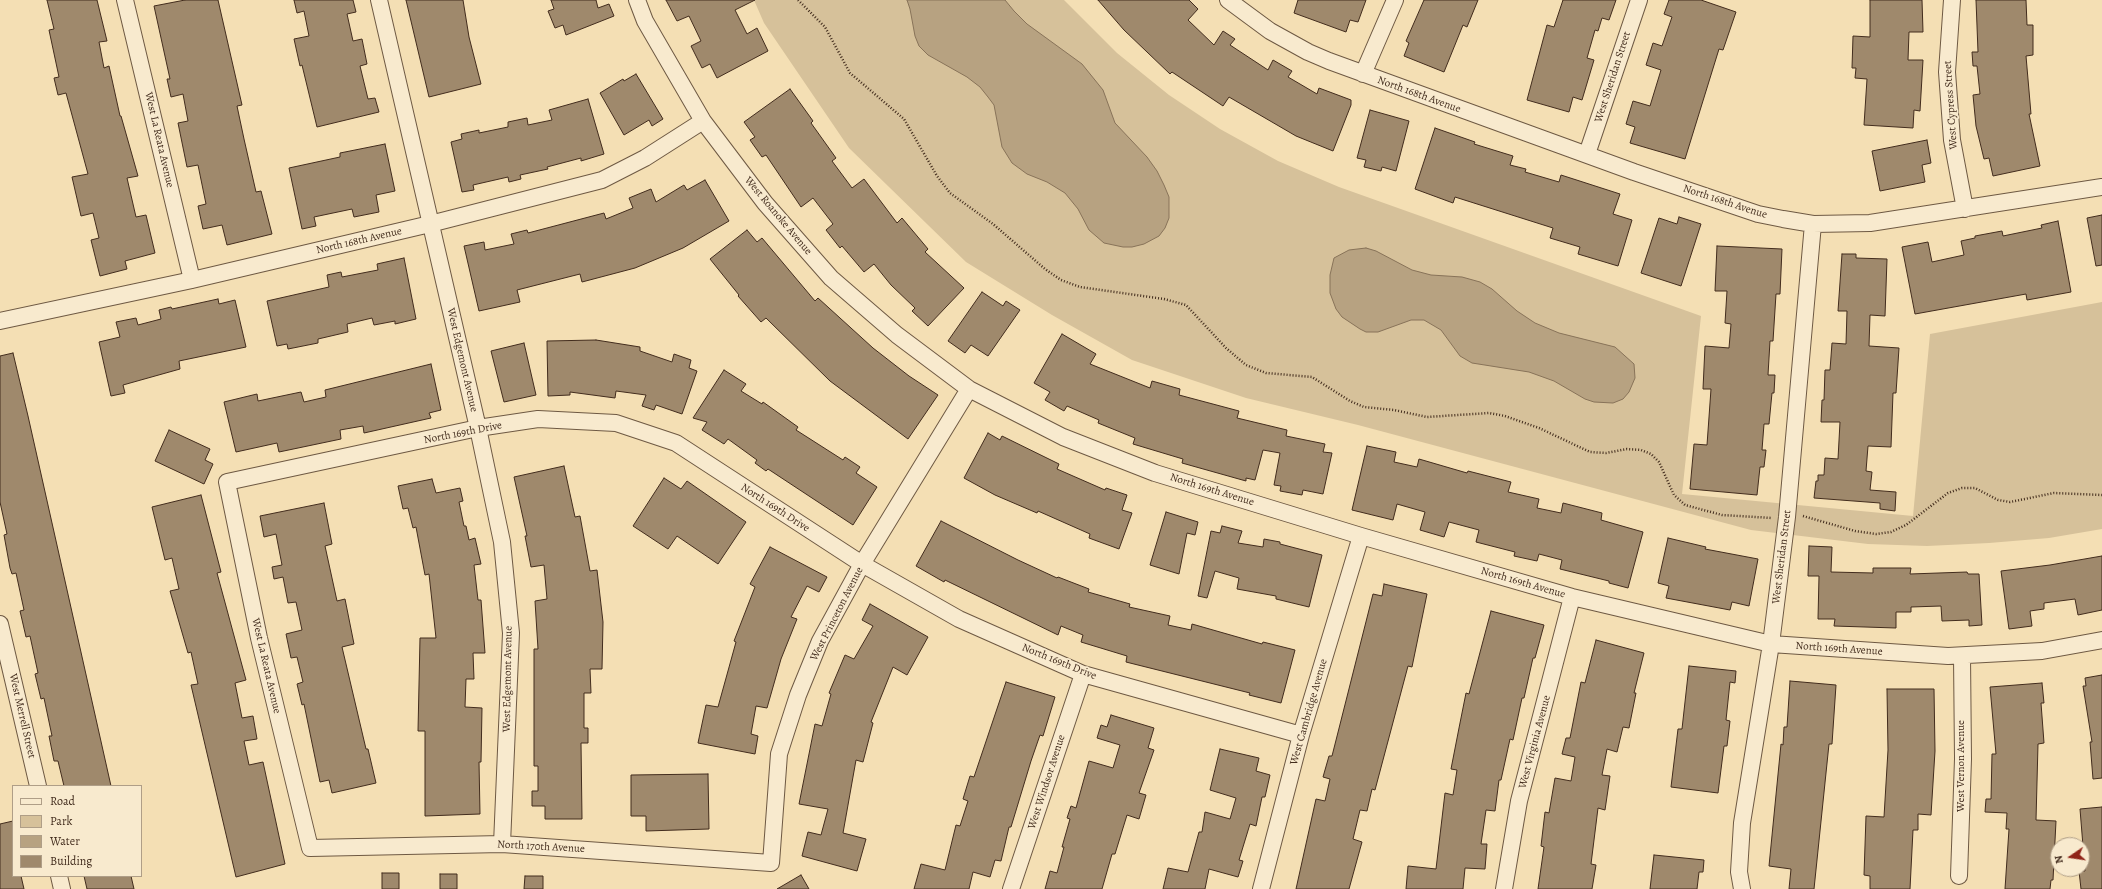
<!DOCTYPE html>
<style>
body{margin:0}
#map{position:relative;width:2102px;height:889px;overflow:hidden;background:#f4dfb4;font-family:Alegreya,serif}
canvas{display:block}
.legend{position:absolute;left:12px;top:785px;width:130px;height:92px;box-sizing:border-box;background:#f8eace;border:1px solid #af9e87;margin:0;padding:5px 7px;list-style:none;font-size:12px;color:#422c1d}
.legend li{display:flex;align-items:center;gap:8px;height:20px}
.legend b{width:20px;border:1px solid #af9e87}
.north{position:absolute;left:2050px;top:837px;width:40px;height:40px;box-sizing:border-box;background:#f8eace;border:1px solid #af9e87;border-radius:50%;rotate:257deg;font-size:11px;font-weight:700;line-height:16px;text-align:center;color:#422c1d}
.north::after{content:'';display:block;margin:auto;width:14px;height:18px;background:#8f2418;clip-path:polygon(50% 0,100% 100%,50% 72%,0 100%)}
</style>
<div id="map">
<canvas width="2102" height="889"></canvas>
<ul class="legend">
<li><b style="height:5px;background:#f8eace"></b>Road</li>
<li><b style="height:11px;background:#d6c19a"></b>Park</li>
<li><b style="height:11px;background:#b7a281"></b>Water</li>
<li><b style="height:11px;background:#9f896c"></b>Building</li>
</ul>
<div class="north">N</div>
</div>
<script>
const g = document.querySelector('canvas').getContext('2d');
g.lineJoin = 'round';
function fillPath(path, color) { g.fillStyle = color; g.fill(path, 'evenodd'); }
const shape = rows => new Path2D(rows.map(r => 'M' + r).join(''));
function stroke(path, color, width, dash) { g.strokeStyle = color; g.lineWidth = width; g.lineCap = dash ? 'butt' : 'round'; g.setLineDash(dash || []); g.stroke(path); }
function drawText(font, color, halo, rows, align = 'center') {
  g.font = font + ' Alegreya,serif'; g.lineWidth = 3.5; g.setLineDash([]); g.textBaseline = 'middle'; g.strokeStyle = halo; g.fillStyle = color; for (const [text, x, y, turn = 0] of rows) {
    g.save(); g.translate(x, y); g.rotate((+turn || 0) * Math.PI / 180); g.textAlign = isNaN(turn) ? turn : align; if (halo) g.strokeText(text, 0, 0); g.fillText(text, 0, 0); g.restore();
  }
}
const green = shape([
 [754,0,1064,0,1117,53,1169,95,1220,129,1278,161,1339,187,1701,316,1682,494,1913,516,1930,334,2102,302,2102,529,2049,538,1989,543,1927,546,1868,544,1751,530,1358,425,1246,398,1132,360,1052,315,966,262,849,148,764,23]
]);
const water = shape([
 [907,0,1005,0,1014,11,1027,24,1082,64,1103,90,1115,123,1147,157,1157,171,1164,185,1169,197,1169,218,1165,228,1159,236,1144,244,1132,247,1123,247,1104,243,1089,230,1078,209,1065,193,1047,182,1027,174,1012,163,1002,147,994,105,988,97,980,87,967,77,928,55,919,46,915,36,910,9,907,0],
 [1366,248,1376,251,1412,270,1431,275,1462,277,1480,282,1492,289,1517,311,1535,323,1559,333,1615,347,1634,364,1635,378,1629,392,1623,399,1613,403,1594,402,1585,399,1554,381,1529,372,1472,363,1460,356,1441,330,1424,320,1411,320,1378,332,1366,332,1360,329,1342,317,1336,309,1330,293,1330,275,1334,258,1349,250,1366,248]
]);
const building = shape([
 [47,0,97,0,107,41,99,42,104,68,109,66,120,116,121,116,138,176,127,178,136,217,146,215,155,253,125,261,127,269,100,276,91,240,99,238,93,213,81,216,72,177,88,174,66,93,58,95,54,78,59,77,49,30,54,29,47,0],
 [185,0,218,0,242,105,237,106,244,139,256,192,261,191,272,234,227,245,222,225,203,229,198,206,206,204,198,165,187,167,178,123,188,121,183,94,171,97,167,79,170,79,154,6,185,0],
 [294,0,353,0,356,12,347,14,353,41,362,39,367,64,360,66,368,99,375,98,379,112,317,127,302,65,300,66,294,39,309,36,304,11,297,13,294,0],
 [406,0,463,0,469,37,481,84,429,97,406,0],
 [551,0,596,0,598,8,609,4,614,16,566,35,563,25,555,28,548,11,554,9,551,0],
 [666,0,755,0,735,10,747,34,757,28,768,51,717,78,710,64,702,68,691,46,701,41,689,16,677,21,666,0],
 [1098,0,1189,0,1198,9,1188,20,1214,45,1223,31,1235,39,1230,45,1268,70,1273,60,1292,71,1288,77,1317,94,1319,88,1351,100,1351,105,1333,151,1296,136,1229,97,1223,106,1172,72,1170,74,1124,30,1098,0],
 [1298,0,1366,0,1358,22,1350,20,1346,32,1294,13,1298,0],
 [1424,0,1478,0,1467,27,1463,25,1444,72,1404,56,1409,43,1406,41,1424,0],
 [1563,0,1616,0,1609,20,1602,18,1598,31,1595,30,1587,58,1594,60,1582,100,1573,97,1569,112,1527,100,1547,25,1554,27,1563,0],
 [1669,0,1701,0,1736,12,1723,50,1719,49,1685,159,1630,143,1635,127,1626,124,1633,101,1650,106,1661,70,1646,65,1653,43,1662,46,1672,17,1664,14,1669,0],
 [1870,0,1922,0,1923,32,1909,32,1908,60,1923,60,1920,111,1914,110,1913,128,1864,125,1867,79,1855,78,1856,68,1852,68,1853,36,1870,37,1870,0],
 [1976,0,2026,0,2027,25,2033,25,2033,55,2026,56,2031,114,2029,114,2040,166,1993,176,1989,158,1984,159,1976,126,1973,95,1980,94,1977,66,1973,66,1972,52,1978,52,1976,0],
 [636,74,663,119,652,126,649,120,624,135,600,93,623,79,624,81,636,74],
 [790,89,813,121,811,123,836,158,832,161,852,188,864,179,897,223,902,218,928,249,925,252,964,288,928,326,912,311,915,308,891,285,874,264,864,272,842,246,840,248,826,230,833,224,813,198,801,207,766,155,762,157,750,140,755,137,744,122,790,89],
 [588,99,604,154,581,161,581,158,547,167,548,169,520,175,521,179,509,182,508,177,473,185,474,190,462,192,451,142,462,139,461,134,479,130,479,133,508,127,508,122,527,118,528,125,552,120,549,110,588,99],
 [1370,110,1409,121,1396,171,1382,167,1381,171,1364,167,1366,160,1357,158,1370,110],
 [1435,128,1475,142,1474,144,1513,156,1510,165,1526,169,1525,172,1559,182,1561,175,1620,194,1613,214,1632,220,1618,266,1578,254,1580,247,1550,238,1553,228,1455,197,1453,203,1415,189,1435,128],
 [1927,140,1931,163,1922,165,1925,182,1880,191,1872,151,1927,140],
 [385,144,395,191,376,195,379,212,354,217,352,209,314,217,316,226,302,229,289,168,340,157,340,153,385,144],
 [705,180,729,221,683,248,635,268,582,282,580,274,517,290,520,302,479,311,464,246,484,242,485,250,514,244,511,234,527,230,528,233,604,213,606,219,633,208,629,198,651,189,656,202,684,185,687,190,705,180],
 [2102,215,2102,265,2096,266,2087,218,2102,215],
 [1679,217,1701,224,1681,286,1641,273,1659,218,1677,224,1679,217],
 [2058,221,2071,292,2027,300,2026,294,1915,314,1902,247,1928,242,1932,262,1964,255,1961,241,1975,238,1975,236,2002,231,2003,236,2042,228,2041,225,2058,221],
 [747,230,757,242,762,238,815,301,818,298,873,348,909,376,938,395,908,439,830,381,766,318,761,322,738,296,739,295,710,259,747,230],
 [1717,246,1782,249,1780,294,1776,294,1773,341,1770,341,1768,375,1775,375,1774,393,1772,393,1769,424,1764,424,1762,450,1766,450,1764,467,1760,467,1757,495,1690,489,1694,444,1707,445,1711,389,1703,389,1705,346,1729,348,1731,324,1725,323,1727,291,1715,291,1717,246],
 [1842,254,1856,254,1856,258,1887,259,1885,316,1870,315,1869,346,1899,348,1896,393,1893,393,1891,447,1868,446,1866,471,1872,472,1870,490,1896,492,1895,511,1880,509,1880,503,1814,498,1816,481,1818,481,1818,475,1824,475,1825,458,1838,459,1840,422,1821,422,1822,400,1824,400,1825,370,1830,370,1832,343,1846,344,1847,311,1838,311,1842,254],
 [404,258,416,319,395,324,395,321,374,325,372,318,347,324,348,332,318,339,318,343,288,349,287,344,277,346,267,301,329,287,327,275,341,272,342,277,378,270,377,264,404,258],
 [982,292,1003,306,1006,301,1020,310,988,356,971,345,965,353,948,341,982,292],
 [218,299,219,304,235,300,246,347,179,361,180,369,123,385,125,393,111,396,99,342,120,337,116,322,136,318,138,325,161,319,159,310,171,307,172,309,218,299],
 [1062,334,1096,354,1090,364,1150,388,1152,381,1180,389,1179,395,1239,411,1237,418,1287,430,1286,436,1325,444,1323,452,1332,453,1323,494,1303,490,1302,495,1280,491,1281,486,1274,485,1280,453,1263,450,1255,480,1246,478,1246,481,1182,463,1183,459,1133,444,1135,438,1098,423,1099,420,1067,406,1064,411,1045,400,1050,392,1034,383,1062,334],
 [596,340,640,347,640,351,672,362,674,354,691,360,689,368,697,371,682,414,656,405,654,410,642,406,646,395,616,391,615,398,570,392,570,395,548,396,547,341,596,340],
 [524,343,536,395,504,402,491,351,524,343],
 [13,353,28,416,111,786,64,786,58,761,54,761,49,736,52,736,44,698,41,699,35,674,38,673,30,636,26,637,20,611,24,610,16,573,12,574,10,568,4,535,7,534,0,502,0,356,13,353],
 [431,364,441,410,429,413,431,418,364,433,363,426,340,430,341,439,279,452,277,443,236,452,224,402,257,394,258,401,301,392,304,402,326,397,325,390,431,364],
 [724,370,746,384,741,391,762,404,763,402,798,427,796,430,843,460,845,457,860,467,856,473,877,487,853,525,768,469,766,471,755,463,757,460,728,439,724,444,702,430,707,422,693,418,724,370],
 [169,430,210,449,205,460,213,464,204,484,155,461,169,430],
 [988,433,1000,440,1002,436,1059,464,1057,469,1105,490,1106,488,1127,495,1122,510,1132,513,1119,549,1089,538,1090,534,1038,511,1037,513,995,495,964,478,988,433],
 [1367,446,1396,452,1394,462,1417,467,1419,459,1467,473,1468,471,1511,482,1508,492,1539,499,1537,508,1561,513,1563,503,1602,513,1601,520,1643,532,1628,588,1609,583,1609,581,1560,569,1562,560,1539,554,1537,561,1514,556,1515,552,1476,542,1479,530,1449,522,1444,537,1420,530,1425,512,1397,504,1393,520,1352,510,1367,446],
 [564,466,575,517,580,516,590,571,597,570,603,622,602,669,590,669,591,693,584,693,584,728,588,728,588,743,581,743,582,819,545,819,545,806,532,806,532,791,538,791,538,766,534,766,534,649,538,649,535,601,547,599,544,565,531,567,525,536,527,536,514,477,564,466],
 [664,478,681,489,687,481,746,522,718,564,677,536,668,549,633,526,664,478],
 [432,479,436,493,460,488,463,501,459,502,464,526,466,526,469,540,475,538,481,564,474,565,478,600,481,600,485,653,473,653,474,679,466,679,465,707,482,708,481,762,479,762,480,814,425,816,425,731,418,731,420,638,436,638,429,574,425,575,416,527,413,528,408,508,403,509,398,486,432,479],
 [201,495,221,572,217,573,246,680,235,683,242,718,253,716,257,739,244,741,249,765,263,762,285,864,236,877,191,685,198,684,191,652,188,653,170,591,179,589,172,558,165,560,152,507,201,495],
 [324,503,332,544,325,546,337,601,345,599,354,644,342,647,366,749,368,749,376,783,332,793,329,780,320,782,304,704,302,705,297,684,303,682,297,657,291,658,286,634,302,630,296,602,288,603,283,577,274,579,272,567,282,565,276,534,264,537,260,516,324,503],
 [1166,512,1198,522,1195,535,1187,533,1179,574,1150,565,1166,512],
 [941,521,1018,560,1057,578,1058,577,1089,589,1088,592,1130,604,1129,607,1170,616,1168,625,1191,630,1192,624,1262,644,1263,642,1295,650,1281,703,1249,695,1250,693,1126,662,1127,656,1081,642,1083,635,1061,626,1058,635,945,580,944,582,916,566,941,521],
 [1222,526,1242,531,1238,543,1263,547,1264,539,1280,542,1280,544,1322,555,1309,607,1276,599,1276,596,1237,589,1239,578,1215,571,1207,598,1198,596,1211,531,1220,533,1222,526],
 [1668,538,1706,547,1705,549,1758,559,1749,606,1732,602,1730,610,1666,598,1669,586,1658,583,1668,538],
 [1809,546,1832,547,1831,572,1873,573,1873,568,1911,568,1910,574,1967,572,1968,574,1979,574,1982,625,1969,626,1969,620,1942,621,1941,606,1911,607,1911,612,1896,612,1896,628,1834,626,1835,619,1818,619,1819,576,1808,576,1809,546],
 [770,547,827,577,819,592,807,586,791,617,797,619,781,659,767,708,756,706,751,734,758,736,755,754,698,743,706,705,718,707,736,642,734,641,755,587,750,584,770,547],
 [2102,556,2102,610,2078,615,2075,599,2044,603,2044,609,2030,611,2032,626,2009,629,2001,571,2050,565,2102,556],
 [1384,584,1427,594,1412,667,1408,666,1375,790,1372,789,1367,811,1360,810,1353,839,1362,842,1349,889,1296,889,1316,799,1325,801,1330,779,1323,777,1329,756,1332,756,1373,594,1382,596,1384,584],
 [870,604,928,637,907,675,893,667,871,722,873,723,863,762,856,760,843,833,866,839,857,871,802,856,808,832,821,835,828,809,799,804,815,724,822,726,831,694,829,693,845,655,854,659,873,626,862,620,870,604],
 [1491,611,1544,625,1535,658,1533,658,1524,698,1522,698,1513,740,1510,739,1501,780,1499,780,1495,811,1486,810,1481,844,1487,844,1485,869,1465,868,1463,889,1406,889,1408,866,1436,869,1445,793,1453,795,1457,770,1451,769,1459,728,1466,693,1469,694,1491,611],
 [1596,640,1644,653,1634,693,1636,693,1629,728,1623,727,1617,752,1607,749,1602,775,1610,776,1605,810,1598,808,1591,864,1596,865,1592,889,1538,889,1544,847,1541,846,1545,812,1549,813,1555,778,1571,781,1575,757,1562,754,1566,738,1570,738,1581,682,1585,683,1596,640],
 [1689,666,1736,671,1735,683,1730,682,1726,720,1730,721,1727,746,1724,746,1718,793,1671,787,1678,729,1682,729,1689,666],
 [2102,675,2102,778,2093,779,2090,742,2092,742,2083,686,2086,686,2085,678,2102,675],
 [1790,681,1836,685,1832,744,1829,744,1814,889,1789,889,1791,869,1769,866,1781,744,1783,745,1784,727,1787,727,1790,681],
 [1006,682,1055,697,1043,736,1040,735,1031,761,1011,827,1009,827,1001,861,995,860,990,877,973,872,969,889,914,889,921,864,945,870,956,825,960,826,968,801,963,799,970,776,974,777,1006,682],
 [2042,683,2044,703,2041,703,2044,743,2038,744,2036,820,2056,821,2053,880,2051,880,2050,889,2005,889,2009,829,2006,829,2007,813,1985,812,1986,799,1991,799,1992,754,1996,754,1990,687,2042,683],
 [1887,689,1934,689,1935,751,1931,815,1918,814,1918,830,1913,830,1910,889,1870,889,1870,876,1864,875,1866,816,1884,817,1888,750,1887,689],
 [1111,715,1154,728,1148,748,1154,750,1139,793,1146,795,1139,819,1127,815,1115,854,1112,854,1102,889,1045,889,1050,871,1057,873,1064,847,1062,847,1070,819,1067,818,1071,806,1076,808,1089,761,1113,768,1120,745,1097,738,1101,725,1107,727,1111,715],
 [1220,749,1259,758,1256,771,1270,775,1265,797,1262,797,1256,826,1250,824,1239,860,1243,861,1238,877,1209,869,1205,889,1163,889,1168,868,1188,872,1199,832,1202,832,1205,812,1230,819,1236,798,1210,790,1220,749],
 [708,774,709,829,646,831,646,816,631,816,631,775,708,774],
 [2102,807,2102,889,2081,889,2079,871,2085,871,2080,809,2102,807],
 [13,821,13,876,21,876,24,889,0,889,0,824,13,821],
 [1654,855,1704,860,1703,872,1699,872,1697,889,1650,889,1654,855],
 [382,873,399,873,399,889,382,889,382,873],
 [440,874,457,874,457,889,440,889,440,874],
 [801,875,809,889,777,889,801,875],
 [84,876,131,876,134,889,87,889,84,876],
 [525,876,543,876,543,889,524,889,525,876]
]);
const path = shape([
 [798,0,825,27,850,73,904,119,937,176,950,193,993,224,1045,269,1061,280,1080,287,1164,299,1186,305,1226,348,1246,365,1266,373,1312,377,1350,401,1364,407,1394,410,1427,417,1489,413,1505,416,1539,428,1590,452,1606,453,1627,449,1641,450,1651,454,1659,462,1674,495,1685,505,1722,515,1772,518],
 [1803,516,1855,531,1876,534,1891,532,1906,525,1948,493,1962,488,1975,488,1998,500,2010,502,2054,493,2102,495]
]);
const minor = shape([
 [125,0,192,280],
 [379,0,478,428,502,542,511,633,502,844],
 [637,0,645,21,703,121,765,203,831,278,897,335,969,389,1063,437,1155,473,1361,536,1572,597,1771,644,1948,656,2042,651,2102,640],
 [1228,0,1270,31,1308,52,1329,61,1634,172,1758,214,1783,219,1813,224,1870,223,2102,187],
 [1952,0,1947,72,1952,140,1965,209],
 [1363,74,1395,0],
 [1587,154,1639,0],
 [0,321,192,280,430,224,602,180,645,158,703,121],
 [969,389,862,564,820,641,798,695,779,754,771,863,502,844,310,848,259,638,227,482,478,428,538,419,616,423,676,443,862,564,959,619,1083,674,1301,735],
 [0,624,38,786],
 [59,876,62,889],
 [1959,876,1963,759,1962,656],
 [1011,889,1083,674],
 [1261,889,1301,735,1361,536],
 [1504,889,1519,801,1572,597],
 [1742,889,1739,872,1742,823,1771,644,1787,517,1813,224]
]);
const streetNames = [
 ["West Sheridan Street",1613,77,-72],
 ["North 168th Avenue",1419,95,20],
 ["West Cypress Street",1951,105,-94],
 ["West La Reata Avenue",159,140,77],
 ["North 168th Avenue",1725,202,18],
 ["West Roanoke Avenue",778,216,50],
 ["North 168th Avenue",359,241,-13],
 ["West Edgemont Avenue",462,360,77],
 ["North 169th Drive",463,433,-11],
 ["North 169th Avenue",1212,490,17],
 ["North 169th Drive",775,508,33],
 ["West Sheridan Street",1782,557,-83],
 ["North 169th Avenue",1523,583,16],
 ["West Princeton Avenue",837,614,-63],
 ["North 169th Avenue",1839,649,4],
 ["North 169th Drive",1059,662,22],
 ["West La Reata Avenue",266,666,77],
 ["West Edgemont Avenue",508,679,-89],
 ["West Cambridge Avenue",1309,712,-74],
 ["West Merrell Street",22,716,77],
 ["West Virginia Avenue",1535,742,-75],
 ["West Vernon Avenue",1961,766,-90],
 ["West Windsor Avenue",1047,782,-72],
 ["North 170th Avenue",541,847,3]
];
fillPath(green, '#d6c19a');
fillPath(water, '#b7a281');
stroke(water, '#887359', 1);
fillPath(building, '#9f896c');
stroke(building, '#422c1d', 1);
stroke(minor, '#6e5943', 18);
stroke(path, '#422c1d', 2.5, [1, 2]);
stroke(minor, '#f8eace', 16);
drawText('11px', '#422c1d', '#f8eace', streetNames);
</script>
